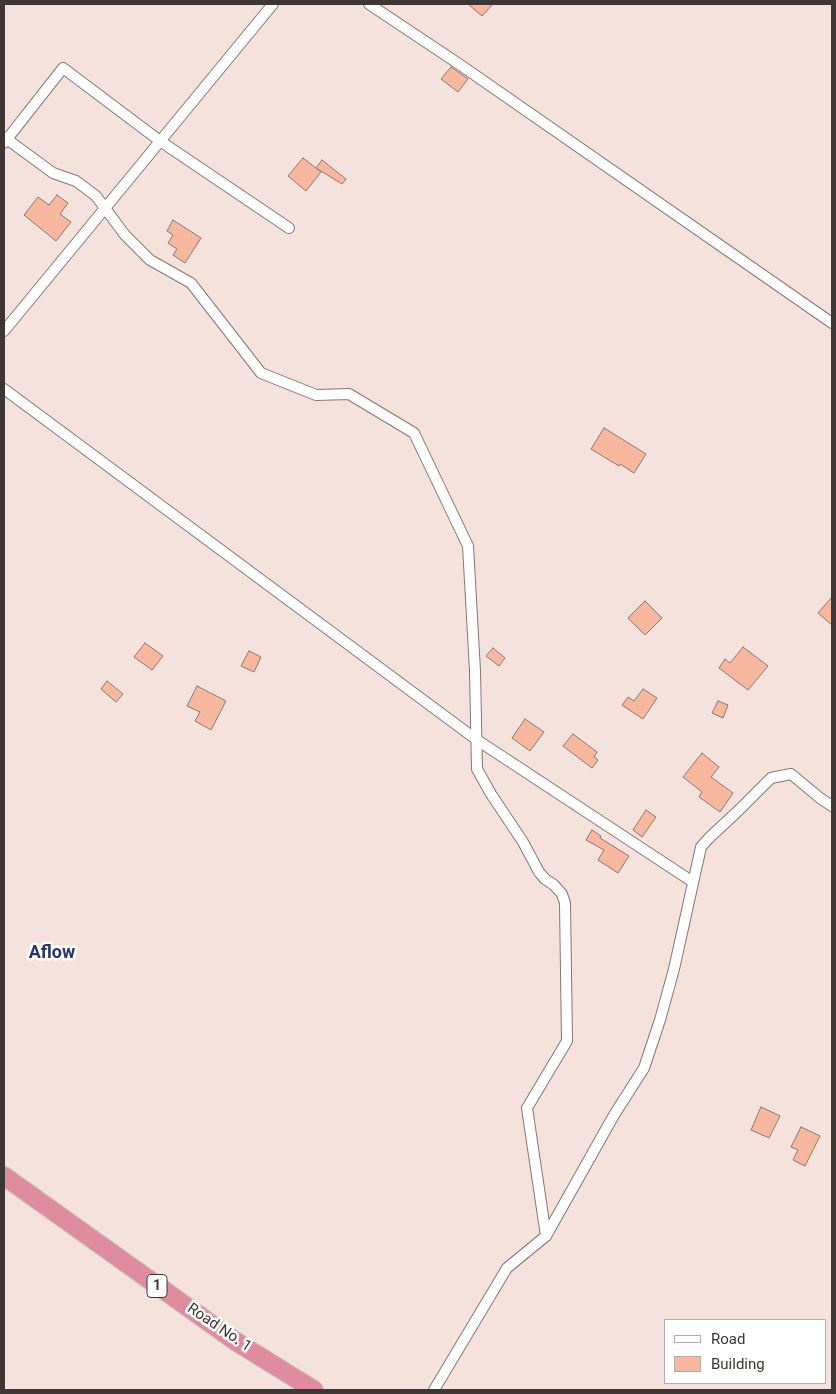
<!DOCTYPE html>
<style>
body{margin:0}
#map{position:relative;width:836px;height:1394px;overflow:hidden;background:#f5e2dc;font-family:Roboto,sans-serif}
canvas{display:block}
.frame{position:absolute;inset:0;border:5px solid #3e3634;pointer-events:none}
.legend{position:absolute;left:664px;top:1319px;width:162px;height:65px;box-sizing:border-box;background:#fff;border:1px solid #b2afae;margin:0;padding:6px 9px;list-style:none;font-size:15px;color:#3e3634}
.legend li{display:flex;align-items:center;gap:10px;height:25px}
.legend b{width:25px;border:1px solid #b2afae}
</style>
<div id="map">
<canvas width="836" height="1394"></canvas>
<div class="frame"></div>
<ul class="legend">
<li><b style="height:6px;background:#fff"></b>Road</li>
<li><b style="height:14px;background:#f8b8a0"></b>Building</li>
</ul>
</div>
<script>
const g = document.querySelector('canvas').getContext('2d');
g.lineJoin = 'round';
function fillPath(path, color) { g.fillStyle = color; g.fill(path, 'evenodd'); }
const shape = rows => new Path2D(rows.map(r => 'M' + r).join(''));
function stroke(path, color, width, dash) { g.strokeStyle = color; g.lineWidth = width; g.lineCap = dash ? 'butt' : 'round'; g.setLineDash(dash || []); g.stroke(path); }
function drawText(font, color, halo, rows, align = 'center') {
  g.font = font + ' Roboto,sans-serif'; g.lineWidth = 5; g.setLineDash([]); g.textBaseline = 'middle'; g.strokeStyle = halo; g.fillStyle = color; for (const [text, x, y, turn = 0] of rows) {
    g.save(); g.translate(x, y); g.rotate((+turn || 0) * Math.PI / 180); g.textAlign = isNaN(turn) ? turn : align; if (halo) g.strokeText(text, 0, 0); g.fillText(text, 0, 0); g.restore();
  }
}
const building = shape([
 [468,4,493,4,482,16,468,4],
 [451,67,468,79,458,92,441,79,451,67],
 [303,158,321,172,306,191,288,176,303,158],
 [322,160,346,179,342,184,316,168,322,160],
 [57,195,68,203,60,214,71,222,56,241,24,215,38,197,49,205,57,195],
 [173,220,201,238,185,263,173,255,177,249,168,243,173,235,167,231,173,220],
 [604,428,646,454,634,473,620,464,619,466,591,449,604,428],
 [832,597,832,625,818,613,832,597],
 [645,601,662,618,645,635,628,618,645,601],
 [145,643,163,656,152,670,134,657,145,643],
 [743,647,768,666,748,690,719,668,725,659,730,663,743,647],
 [493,648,505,658,499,666,486,656,493,648],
 [249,651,261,657,254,672,241,666,249,651],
 [107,681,123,694,116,702,101,689,107,681],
 [197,686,226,701,211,730,195,721,200,712,187,706,197,686],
 [643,689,657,698,643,719,622,705,628,697,634,701,643,689],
 [718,701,728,705,723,718,712,713,718,701],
 [525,719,544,732,530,751,512,738,525,719],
 [573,734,597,752,594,757,598,760,592,768,563,746,573,734],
 [702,753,719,767,711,777,733,793,720,812,699,797,702,792,683,777,702,753],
 [646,810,656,817,642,837,633,830,646,810],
 [592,830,601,836,600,838,629,856,618,873,598,860,604,850,586,840,592,830],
 [761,1107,780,1116,769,1138,751,1130,761,1107],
 [801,1127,820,1136,805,1166,793,1160,798,1150,791,1147,801,1127]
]);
const minor = shape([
 [369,4,459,64,832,323],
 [4,137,53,173,76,181,96,196,125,235,150,260,191,283,261,373,316,395,349,394,414,433,468,546,475,671,477,769,491,794,523,842,539,872,545,879,554,885,562,894,565,903,567,1041,527,1108,546,1236,507,1268,434,1390],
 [4,143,63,68,160,141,289,228],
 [4,331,273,4],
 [4,389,477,740,693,882],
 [546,1236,614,1115,644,1068,660,1020,674,969,701,847,709,838,739,810,771,778,791,774,820,798,832,806]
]);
const trunk = shape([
 [4,1176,235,1341,314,1390]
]);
const shields = [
 [157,1286,20]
];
const shieldNames = [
 ["1",157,1286]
];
const streetNames = [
 ["Road No. 1",219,1328,34]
];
const quarterNames = [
 ["Aflow",52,953]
];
fillPath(building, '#f8b8a0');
stroke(building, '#897973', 1);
stroke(minor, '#887771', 12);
stroke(trunk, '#c9c7c6', 20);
stroke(minor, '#fff', 10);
stroke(trunk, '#df8c9e', 18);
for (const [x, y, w] of shields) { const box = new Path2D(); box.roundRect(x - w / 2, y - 11.5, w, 23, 4); g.fillStyle = '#fff'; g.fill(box); stroke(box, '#3e3634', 1); }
drawText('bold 14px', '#3e3634', null, shieldNames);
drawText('15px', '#3e3634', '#fff', streetNames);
drawText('bold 18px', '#28326c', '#fff', quarterNames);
</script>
